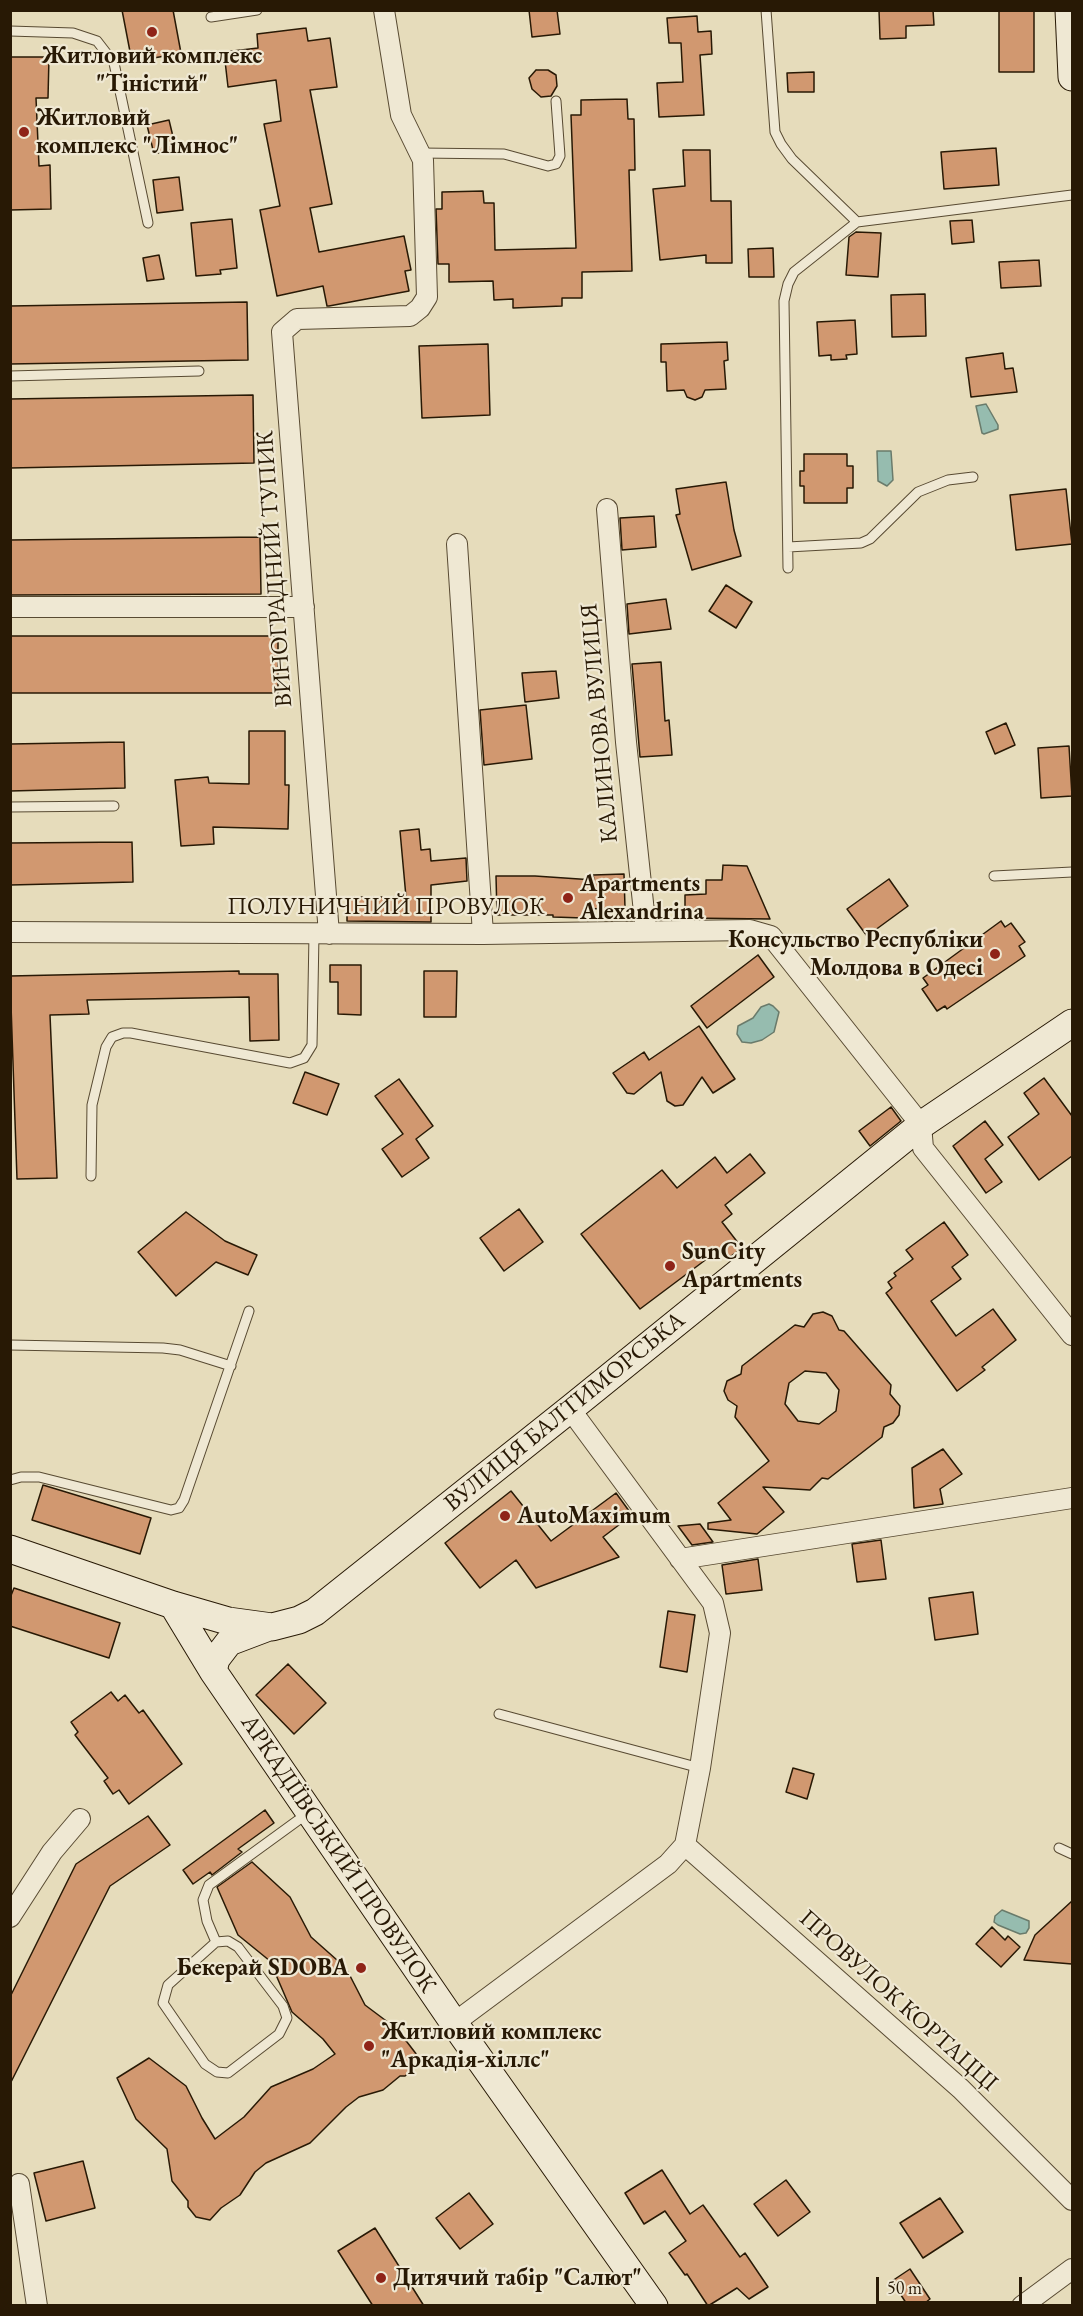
<!DOCTYPE html>
<meta charset="utf-8">
<style>
body{margin:0}
#map{position:relative;width:1083px;height:2316px;overflow:hidden;background:#e6dcbb;font-family:"EB Garamond",serif}
canvas{display:block}
.frame{position:absolute;inset:0;border:12px solid #281905;pointer-events:none}
.scale{position:absolute;left:876px;top:2277px;width:146px;height:27px;box-sizing:border-box;border:3px solid #281905;border-top:0;padding-left:8px;font-size:18px;line-height:21px;white-space:nowrap;color:#281905;-webkit-text-stroke:4px #efe8d3;paint-order:stroke}
</style>
<div id="map">
<canvas width="1083" height="2316"></canvas>
<div class="frame"></div>
<div class="scale">50 m</div>
</div>
<script>
const g = document.querySelector('canvas').getContext('2d');
g.lineJoin = 'round';
function fillPath(path, color) { g.fillStyle = color; g.fill(path, 'evenodd'); }
const shape = rows => new Path2D(rows.map(r => 'M' + r).join(''));
function stroke(path, color, width, dash) { g.strokeStyle = color; g.lineWidth = width; g.lineCap = dash ? 'butt' : 'round'; g.setLineDash(dash || []); g.stroke(path); }
function drawText(font, color, halo, rows, align = 'center') {
  g.font = font + ' "EB Garamond",serif'; g.lineWidth = 4.5; g.setLineDash([]); g.textBaseline = 'middle'; g.strokeStyle = halo; g.fillStyle = color; for (const [text, x, y, turn = 0] of rows) {
    g.save(); g.translate(x, y); g.rotate((+turn || 0) * Math.PI / 180); g.textAlign = isNaN(turn) ? turn : align; if (halo) g.strokeText(text, 0, 0); g.fillText(text, 0, 0); g.restore();
  }
}
const water = shape([
 [986,404,998,425,998,429,984,434,982,433,976,406,986,404],
 [877,451,891,451,893,480,887,486,878,481,877,451],
 [769,1004,773,1006,779,1012,774,1032,762,1040,751,1043,742,1042,737,1034,738,1026,753,1018,761,1007,769,1004],
 [1002,1910,1029,1921,1029,1928,1026,1933,1020,1934,998,1925,994,1922,995,1916,1002,1910]
]);
const building = shape([
 [122,10,173,10,181,53,132,62,122,10],
 [529,10,557,10,560,34,532,37,529,10],
 [879,10,933,10,934,25,906,26,906,38,880,39,879,10],
 [999,10,1034,10,1034,72,999,72,999,10],
 [697,16,698,32,711,31,712,54,700,55,704,115,659,117,657,83,683,82,681,43,669,43,667,18,697,16],
 [306,28,308,41,330,38,337,87,310,90,332,204,310,208,319,252,404,236,411,270,405,271,409,291,329,306,327,306,323,286,277,296,260,210,280,206,264,124,281,121,276,80,228,87,224,52,258,48,257,34,306,28],
 [10,57,49,57,48,98,36,98,39,166,50,165,51,209,10,210,10,57],
 [536,70,548,70,556,75,557,86,551,96,541,97,532,89,529,78,536,70],
 [814,72,814,92,788,92,787,73,814,72],
 [627,99,628,119,634,119,635,170,629,170,632,271,582,272,582,298,562,298,562,306,513,308,513,299,494,300,493,281,449,282,449,264,438,264,436,209,442,209,442,192,483,191,484,203,494,203,495,250,576,248,571,115,581,115,581,100,627,99],
 [169,120,176,149,154,154,147,125,169,120],
 [996,148,999,185,944,189,941,152,996,148],
 [683,150,710,150,711,201,731,201,732,263,706,263,706,255,660,260,653,189,685,186,683,150],
 [179,177,183,210,157,213,153,180,179,177],
 [232,219,237,268,220,270,221,274,196,276,191,223,232,219],
 [972,220,974,242,952,244,950,221,972,220],
 [856,232,881,233,878,277,846,275,849,237,856,232],
 [773,248,774,277,749,277,748,249,773,248],
 [159,255,164,279,147,281,143,258,159,255],
 [1039,260,1041,286,1001,288,999,262,1039,260],
 [925,294,926,336,892,337,891,295,925,294],
 [247,302,248,360,10,364,10,306,247,302],
 [855,320,857,354,846,355,847,359,831,360,831,355,819,356,817,322,855,320],
 [727,342,728,360,724,361,726,389,705,390,702,397,695,400,687,397,684,390,667,391,666,362,661,362,661,344,727,342],
 [488,344,490,415,422,418,419,346,488,344],
 [1003,353,1005,369,1013,368,1017,392,971,397,966,358,1003,353],
 [253,395,254,463,10,468,10,399,253,395],
 [804,454,847,454,847,466,853,466,853,488,847,488,847,503,804,503,804,486,800,486,800,471,804,471,804,454],
 [726,482,734,530,741,556,692,570,676,515,680,514,676,489,726,482],
 [1066,489,1072,544,1016,550,1010,495,1066,489],
 [654,516,656,547,622,550,620,518,654,516],
 [260,537,261,594,10,595,10,540,260,537],
 [726,585,752,602,736,628,709,611,726,585],
 [666,599,671,629,629,634,627,604,666,599],
 [10,636,278,636,278,693,10,693,10,636],
 [661,662,665,721,669,720,672,755,640,757,632,664,661,662],
 [556,671,559,698,525,702,522,673,556,671],
 [526,705,532,759,484,765,480,710,526,705],
 [1006,723,1015,745,995,754,986,732,1006,723],
 [249,731,285,731,285,785,289,785,288,829,213,827,214,844,181,846,175,780,208,777,209,783,249,784,249,731],
 [124,742,125,788,10,791,10,744,124,742],
 [1069,746,1072,796,1041,798,1038,748,1069,746],
 [419,829,421,850,430,849,431,861,466,858,467,881,431,885,431,922,347,921,347,897,406,897,400,831,419,829],
 [132,842,133,882,10,885,10,843,132,842],
 [723,865,747,866,770,919,685,918,685,895,706,894,706,880,722,880,723,865],
 [624,874,625,908,584,909,584,918,553,917,553,915,497,915,496,876,535,876,594,880,593,875,624,874],
 [889,879,908,906,867,936,847,909,889,879],
 [1001,921,1005,927,1011,923,1025,942,1019,946,1025,956,947,1009,945,1006,937,1011,922,989,928,985,923,978,1001,921],
 [758,955,774,977,707,1028,691,1006,758,955],
 [330,965,361,965,361,1015,338,1014,338,982,330,982,330,965],
 [239,971,239,974,278,974,279,1040,250,1041,249,997,87,1000,89,1014,50,1015,57,1178,17,1179,10,976,239,971],
 [424,971,457,971,456,1017,424,1017,424,971],
 [699,1026,735,1079,713,1093,702,1077,683,1105,675,1106,667,1101,661,1072,634,1094,627,1093,613,1073,644,1052,649,1060,699,1026],
 [305,1072,339,1084,327,1115,293,1103,305,1072],
 [1044,1078,1072,1116,1072,1156,1039,1180,1008,1137,1039,1114,1024,1093,1044,1078],
 [399,1079,433,1126,416,1139,429,1158,402,1177,382,1149,403,1134,375,1096,399,1079],
 [891,1107,901,1121,870,1146,859,1131,891,1107],
 [985,1121,1003,1145,985,1159,1002,1182,986,1193,953,1146,985,1121],
 [750,1154,765,1173,725,1205,732,1214,722,1222,742,1248,727,1259,720,1249,640,1309,581,1234,662,1170,677,1188,715,1157,727,1173,750,1154],
 [519,1209,543,1242,504,1271,480,1238,519,1209],
 [186,1212,225,1241,257,1255,248,1275,216,1262,176,1296,138,1252,186,1212],
 [944,1222,968,1255,952,1267,961,1279,931,1301,956,1336,993,1309,1016,1340,982,1367,985,1370,957,1391,886,1293,892,1288,888,1282,896,1276,894,1273,913,1259,906,1250,944,1222],
 [823,1312,832,1316,839,1330,844,1331,891,1385,890,1394,900,1406,899,1415,893,1423,884,1427,882,1437,828,1479,822,1478,810,1490,763,1487,784,1512,757,1534,708,1529,708,1523,731,1520,718,1503,769,1461,735,1417,737,1406,728,1400,724,1391,727,1381,741,1374,742,1366,795,1325,804,1327,813,1314,823,1312],
 [805,1371,826,1373,839,1390,836,1411,819,1424,798,1421,785,1404,789,1383,805,1371],
 [943,1449,962,1474,940,1489,943,1504,914,1508,912,1468,943,1449],
 [43,1485,151,1518,140,1554,32,1520,43,1485],
 [511,1491,551,1541,616,1493,632,1515,603,1537,619,1557,536,1588,516,1560,480,1588,445,1543,511,1491],
 [700,1524,713,1542,692,1545,678,1526,700,1524],
 [881,1540,886,1579,857,1582,852,1544,881,1540],
 [758,1559,762,1590,726,1594,722,1565,758,1559],
 [14,1588,120,1623,109,1658,10,1626,10,1598,14,1588],
 [973,1592,978,1634,935,1640,929,1598,973,1592],
 [668,1611,695,1615,687,1672,660,1667,668,1611],
 [288,1664,326,1703,294,1734,256,1695,288,1664],
 [111,1692,118,1701,125,1695,139,1713,143,1710,182,1764,129,1804,119,1790,113,1794,104,1781,108,1778,75,1735,78,1732,71,1722,111,1692],
 [793,1768,814,1774,807,1799,786,1792,793,1768],
 [265,1810,274,1823,238,1849,242,1852,212,1875,210,1872,193,1884,183,1870,265,1810],
 [148,1816,170,1845,110,1886,10,2084,10,1997,76,1864,148,1816],
 [252,1862,290,1897,311,1937,346,1968,365,2005,397,2029,417,2055,415,2068,405,2076,400,2076,383,2090,359,2097,346,2107,310,2143,266,2163,255,2172,240,2195,221,2208,210,2220,196,2217,188,2207,188,2201,172,2181,167,2149,136,2119,117,2078,149,2058,186,2086,202,2118,215,2139,244,2117,271,2087,313,2069,335,2054,323,2039,292,2012,270,1961,238,1935,217,1887,252,1862],
 [1072,1901,1072,1964,1024,1960,1035,1935,1072,1901],
 [992,1927,1005,1940,1008,1936,1020,1947,1001,1967,976,1944,992,1927],
 [83,2161,95,2208,46,2221,34,2173,83,2161],
 [662,2170,690,2214,703,2205,740,2257,745,2253,768,2287,749,2299,737,2288,708,2306,687,2274,685,2275,669,2253,686,2241,665,2211,644,2224,625,2193,662,2170],
 [786,2180,810,2212,778,2236,754,2204,786,2180],
 [469,2193,493,2224,460,2249,436,2218,469,2193],
 [940,2198,963,2232,923,2258,900,2223,940,2198],
 [375,2228,424,2306,373,2306,338,2251,375,2228],
 [910,2269,930,2299,921,2306,908,2306,892,2281,910,2269]
]);
const lane = shape([
 [766,10,775,132,781,144,792,159,857,222],
 [211,17,257,10],
 [10,31,73,33,97,41,114,63,148,223],
 [420,153,504,154,548,166,556,164,560,156,556,101],
 [10,376,199,371],
 [788,547,861,543,870,539,918,492,948,480,973,477],
 [788,568,784,301,788,284,794,272,857,222,1072,195],
 [10,807,114,806],
 [994,876,1072,872],
 [91,1176,92,1105,106,1047,112,1037,123,1033,131,1033,290,1063,304,1058,312,1045,314,934],
 [10,1345,163,1348,180,1350,231,1366],
 [10,1480,21,1477,39,1477,171,1510,179,1508,184,1500,249,1311],
 [499,1714,700,1768],
 [1059,1848,1072,1854],
 [216,1942,228,1941,238,1947,283,2006,287,2018,279,2034,228,2073,217,2072,205,2064,163,2003,168,1985,216,1942,207,1921,203,1900,209,1885,308,1813]
]);
const street = shape([
 [607,509,626,742,646,931],
 [457,544,483,934],
 [10,607,304,607],
 [10,932,483,934,750,930,771,936,921,1125,923,1148,1072,1335],
 [329,934,282,332,297,319,410,316,420,308,427,297,423,160,401,115,384,10],
 [680,1559,1072,1498],
 [685,1845,961,2089,1072,2200],
 [10,1917,52,1852,80,1819],
 [454,2023,668,1864,685,1845,700,1768,720,1633,713,1603,570,1409],
 [19,2184,37,2306],
 [1022,2306,1072,2269]
]);
const secondary = shape([
 [1069,10,1072,77],
 [10,1549,173,1605,228,1621,272,1627,299,1620,315,1612,570,1409,921,1125,1072,1023],
 [173,1605,213,1671,454,2023,654,2306],
 [213,1671,216,1659,229,1642,266,1628]
]);
const markers = [
 [152,32,6,"#8f2418"],
 [24,132,6,"#8f2418"],
 [568,898,6,"#8f2418"],
 [995,954,6,"#8f2418"],
 [670,1266,6,"#8f2418"],
 [505,1516,6,"#8f2418"],
 [361,1968,6,"#8f2418"],
 [369,2046,6,"#8f2418"],
 [381,2278,6,"#8f2418"]
];
const poiNames = [
 ["Житловий комплекс",152,56,"center"],
 ["\"Тіністий\"",152,84,"center"],
 ["Житловий",36,118],
 ["комплекс \"Лімнос\"",36,146],
 ["Apartments",580,884],
 ["Alexandrina",580,912],
 ["Консульство Республіки",983,940,"right"],
 ["Молдова в Одесі",983,968,"right"],
 ["SunCity",682,1252],
 ["Apartments",682,1280],
 ["AutoMaximum",517,1516],
 ["Бекерай SDOBA",349,1968,"right"],
 ["Житловий комплекс",381,2032],
 ["\"Аркадія-хіллс\"",381,2060],
 ["Дитячий табір \"Салют\"",393,2278]
];
const streetNames = [
 ["ВИНОГРАДНИЙ ТУПИК",275,569,-94],
 ["КАЛИНОВА ВУЛИЦЯ",600,723,-95],
 ["ПОЛУНИЧНИЙ ПРОВУЛОК",386,907],
 ["ВУЛИЦЯ БАЛТИМОРСЬКА",565,1412,-39],
 ["АРКАДІЇВСЬКИЙ ПРОВУЛОК",338,1854,56],
 ["ПРОВУЛОК КОРТАЦЦІ",898,2001,42]
];
fillPath(water, '#96bcaf');
stroke(water, '#6a7b6b', 1.5);
fillPath(building, '#d19870');
stroke(building, '#281905', 1.5);
stroke(lane, '#584a32', 11);
stroke(street, '#584a32', 22);
stroke(secondary, '#281905', 29);
stroke(lane, '#efe8d3', 9);
stroke(street, '#efe8d3', 20);
stroke(secondary, '#efe8d3', 27);
for (const [x, y, r, color] of markers) { const dot = new Path2D(); dot.arc(x, y, r, 0, 2 * Math.PI); g.fillStyle = color; g.fill(dot); stroke(dot, '#efe8d3', 2); }
drawText('bold 24px', '#281905', '#efe8d3', poiNames, 'left');
drawText('24px', '#281905', '#efe8d3', streetNames);
</script>
